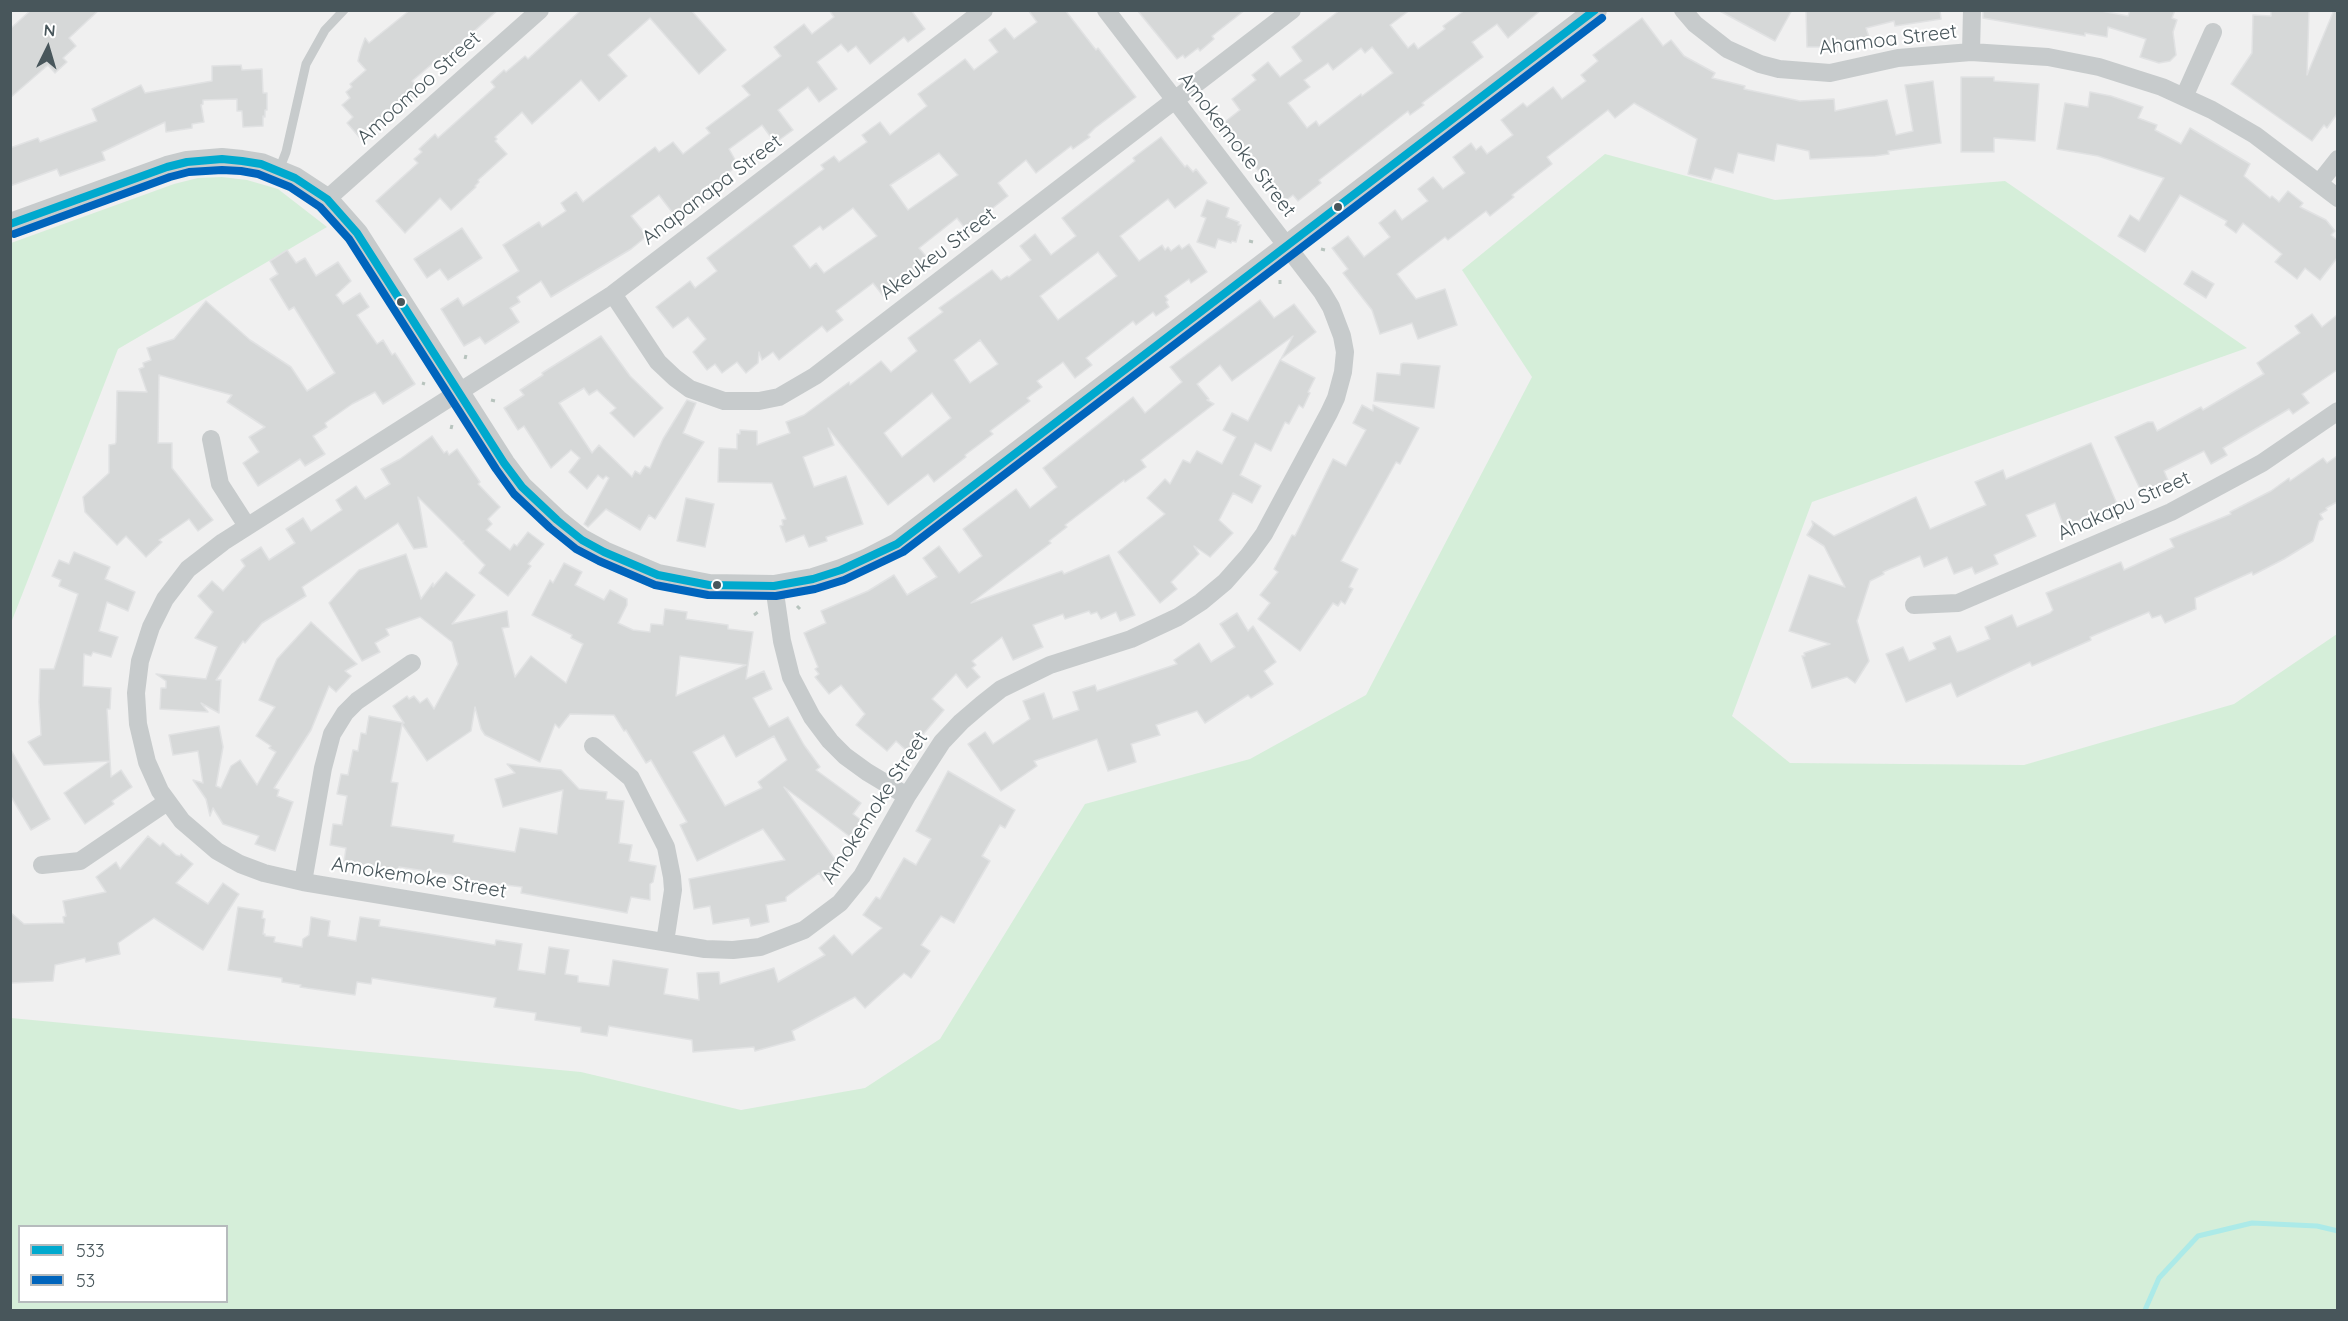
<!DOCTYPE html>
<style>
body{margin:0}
#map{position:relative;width:2348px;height:1321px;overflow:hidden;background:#f0f0f0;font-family:Quicksand,sans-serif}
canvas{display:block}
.frame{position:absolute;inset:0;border:12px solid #48565b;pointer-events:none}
.legend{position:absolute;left:18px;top:1225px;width:210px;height:78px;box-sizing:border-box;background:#fff;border:2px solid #b6bbbd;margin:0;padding:8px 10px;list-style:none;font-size:18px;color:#48565b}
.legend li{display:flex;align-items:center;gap:12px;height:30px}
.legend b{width:30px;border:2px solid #b6bbbd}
.north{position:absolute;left:18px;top:18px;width:60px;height:60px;-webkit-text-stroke:4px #fff;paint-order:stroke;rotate:5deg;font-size:16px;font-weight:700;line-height:24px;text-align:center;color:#48565b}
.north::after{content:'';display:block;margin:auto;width:21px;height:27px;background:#48565b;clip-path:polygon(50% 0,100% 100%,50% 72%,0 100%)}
</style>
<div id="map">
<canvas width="2348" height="1321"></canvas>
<div class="frame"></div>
<ul class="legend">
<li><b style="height:8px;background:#00a9ce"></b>533</li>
<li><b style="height:8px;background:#0065bd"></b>53</li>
</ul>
<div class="north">N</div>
</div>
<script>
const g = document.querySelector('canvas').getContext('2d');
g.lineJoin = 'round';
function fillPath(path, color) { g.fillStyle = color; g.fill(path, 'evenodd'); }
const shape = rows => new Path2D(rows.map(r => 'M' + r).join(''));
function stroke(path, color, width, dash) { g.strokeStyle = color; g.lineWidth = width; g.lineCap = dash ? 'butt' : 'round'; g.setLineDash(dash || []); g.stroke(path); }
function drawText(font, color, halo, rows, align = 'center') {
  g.font = font + ' Quicksand,sans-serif'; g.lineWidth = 4.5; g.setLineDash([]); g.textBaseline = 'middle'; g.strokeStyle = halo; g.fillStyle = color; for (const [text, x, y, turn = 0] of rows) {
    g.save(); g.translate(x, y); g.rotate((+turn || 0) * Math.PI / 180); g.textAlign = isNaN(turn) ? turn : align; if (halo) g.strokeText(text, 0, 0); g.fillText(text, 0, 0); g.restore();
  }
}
const green = shape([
 [1605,154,1775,200,2005,181,2247,348,1812,502,1732,716,1790,763,2024,765,2234,704,2337,634,2337,1310,11,1310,11,1018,581,1072,741,1110,865,1088,940,1039,1085,804,1250,759,1366,695,1532,377,1462,270],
 [20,1226,226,1226,226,1302,20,1302],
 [222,177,247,180,278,189,327,227,118,349,11,623,11,243,174,184,198,178]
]);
const stream = shape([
 [2145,1310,2159,1278,2198,1236,2252,1223,2317,1226,2338,1231]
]);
const building = shape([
 [31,10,99,10,69,38,76,46,63,58,67,62,55,73,48,65,10,98,10,29,31,10],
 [410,10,498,10,454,49,457,53,443,65,438,59,412,81,421,91,406,103,404,100,360,138,347,123,353,117,342,105,350,98,346,92,352,87,350,84,366,70,358,61,360,52,365,38,369,43,410,10],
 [581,10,691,10,726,50,699,74,650,18,608,55,627,76,599,101,581,80,532,124,522,112,495,137,497,139,495,141,507,154,478,180,479,182,475,186,476,187,451,210,440,198,405,233,376,201,418,163,414,159,422,152,419,149,435,134,438,138,495,87,491,82,504,70,506,72,525,56,528,59,581,10],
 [829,10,911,10,925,29,908,42,904,37,870,64,856,46,848,52,841,44,817,62,837,89,819,102,808,87,778,110,793,130,775,143,762,125,729,149,738,165,675,216,659,195,631,216,647,236,631,249,551,297,541,281,517,297,520,302,510,308,519,322,485,344,480,337,464,346,441,309,458,298,463,306,519,271,503,245,539,222,542,227,566,211,561,203,576,192,583,202,655,147,659,152,673,142,683,154,710,133,706,128,750,95,742,86,781,56,774,47,804,24,812,34,834,17,829,10],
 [1028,10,1065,10,1096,50,1098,48,1136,97,1095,128,1088,135,1090,137,1073,149,1071,146,1036,173,1026,160,998,183,1008,196,979,219,981,222,968,232,957,218,919,248,929,260,884,297,873,283,836,311,843,320,827,332,822,326,779,360,773,352,762,360,759,352,758,363,746,373,737,362,722,373,715,364,707,370,693,352,706,339,688,317,673,328,656,307,690,281,695,288,717,271,707,258,824,169,821,165,834,156,839,162,867,142,862,135,880,122,890,135,927,106,918,94,965,59,974,70,998,52,989,40,1005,28,1014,39,1037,22,1028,10],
 [939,153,958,175,908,210,890,185,939,153],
 [853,208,877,236,824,273,816,263,810,268,793,246,820,226,823,230,853,208],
 [1137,10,1245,10,1212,36,1214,39,1200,51,1198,48,1185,58,1183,55,1177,59,1137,10],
 [1340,10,1410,10,1390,25,1408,48,1414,43,1418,49,1445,29,1443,26,1465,10,1541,10,1508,38,1497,24,1472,42,1483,57,1422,103,1424,105,1410,115,1408,111,1354,153,1319,180,1321,183,1298,201,1293,195,1284,202,1221,125,1240,110,1232,99,1256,80,1252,75,1268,62,1280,77,1302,61,1292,47,1340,10],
 [1372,47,1393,73,1362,96,1361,94,1319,126,1316,121,1307,128,1288,103,1310,87,1304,80,1328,63,1333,70,1361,48,1365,53,1372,47],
 [1718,10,1792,10,1775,41,1718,10],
 [1806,10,1940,10,1941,19,1895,26,1894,21,1866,28,1869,37,1838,45,1838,47,1807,47,1806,10],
 [1983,10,2096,10,2128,16,2130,10,2175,10,2172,18,2177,20,2173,32,2176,55,2170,61,2159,63,2140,57,2146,39,2108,27,2107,37,2085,33,2085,36,1983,18,1983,10],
 [2271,10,2309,10,2307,75,2334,10,2337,10,2337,114,2327,128,2324,125,2312,141,2231,84,2252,53,2253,15,2271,16,2271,10],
 [1642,18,1663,46,1671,40,1684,56,1715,73,1712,78,1745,86,1744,89,1800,101,1834,99,1835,111,1887,100,1896,135,1913,131,1905,85,1933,81,1941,143,1888,151,1889,154,1875,156,1810,159,1809,151,1777,144,1774,161,1738,153,1733,173,1715,168,1711,180,1688,174,1697,139,1634,103,1615,118,1608,110,1547,157,1552,164,1512,195,1514,197,1490,216,1486,211,1448,240,1445,237,1397,274,1416,299,1445,289,1457,325,1418,339,1412,323,1380,334,1372,310,1343,273,1348,269,1332,248,1348,236,1364,257,1390,237,1379,223,1395,210,1402,220,1428,201,1418,189,1433,177,1443,189,1465,173,1453,157,1471,143,1476,150,1481,146,1487,154,1513,135,1501,120,1523,103,1527,107,1553,87,1562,99,1586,81,1581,75,1598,61,1593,55,1642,18],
 [241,65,242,70,262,69,263,93,267,93,267,110,265,110,265,117,263,116,263,126,243,127,242,111,237,111,237,99,203,100,203,104,201,105,204,122,192,124,192,128,166,132,165,122,102,152,105,160,60,176,57,169,10,186,10,148,38,138,40,142,97,121,92,109,141,85,145,93,212,81,212,66,241,65],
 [1961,77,1994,77,1994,81,2039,84,2035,141,1994,138,1994,152,1961,152,1961,77],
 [2090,92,2111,96,2143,107,2138,118,2157,125,2155,130,2181,144,2190,128,2250,164,2244,176,2270,198,2272,196,2279,202,2288,191,2303,203,2300,207,2326,220,2335,231,2331,235,2337,240,2337,258,2320,280,2305,268,2297,279,2275,262,2282,254,2243,223,2236,233,2225,225,2227,221,2180,195,2145,252,2118,236,2130,215,2139,221,2164,178,2098,156,2057,149,2065,103,2088,107,2090,92],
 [1161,137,1185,167,1187,165,1193,172,1196,169,1207,183,1175,208,1168,199,1120,236,1139,261,1162,245,1165,250,1168,247,1171,251,1179,245,1182,249,1189,244,1207,272,1191,283,1189,279,1165,296,1168,300,1166,302,1169,307,1156,316,1153,312,1136,325,1133,321,1086,358,1092,365,1075,378,1063,362,1037,381,1042,387,1027,398,1030,401,990,431,993,434,965,455,966,457,934,482,928,474,888,505,828,428,834,445,803,457,814,487,846,476,863,524,826,537,827,541,809,547,804,535,786,542,780,526,783,525,782,520,786,519,772,483,718,482,719,448,737,449,737,434,740,434,740,430,757,431,757,445,790,433,786,422,804,415,849,382,850,385,881,361,891,372,917,351,908,338,943,312,939,308,992,270,1001,280,1007,276,1009,277,1031,260,1020,246,1035,234,1051,255,1076,236,1062,218,1135,161,1133,158,1161,137],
 [1098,252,1117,276,1058,320,1040,296,1098,252],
 [980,340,998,364,970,383,954,360,980,340],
 [932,393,951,418,902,457,884,433,932,393],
 [1207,200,1229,208,1226,217,1239,222,1238,225,1241,225,1236,242,1232,241,1231,243,1218,239,1215,248,1197,242,1206,218,1201,216,1207,200],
 [462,228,482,258,448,280,440,269,427,278,414,259,462,228],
 [287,250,296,263,305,258,316,276,338,262,351,281,336,295,343,304,360,293,369,307,357,315,377,344,383,340,392,355,395,353,415,384,383,404,375,392,352,404,325,423,327,427,313,436,325,454,305,466,300,459,258,486,243,463,259,452,249,437,265,427,227,402,232,395,159,375,158,443,172,443,172,468,213,520,198,531,189,519,159,540,162,542,146,557,126,536,117,545,85,512,83,497,109,473,109,445,115,444,116,442,117,391,147,392,139,369,144,367,143,363,151,360,147,348,174,339,206,301,250,340,291,367,307,391,335,373,294,307,289,310,270,279,278,274,270,261,287,250],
 [2192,271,2214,284,2206,298,2184,284,2192,271],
 [1260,300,1274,318,1294,304,1316,332,1281,359,1293,336,1232,381,1220,365,1197,384,1209,399,1207,400,1214,404,1141,460,1146,467,1125,482,1124,480,1065,525,1067,527,1049,541,1051,543,971,603,1062,571,1064,574,1109,555,1135,615,1120,621,1116,612,1101,619,1097,612,1091,614,1089,611,1065,619,1063,614,1033,625,1043,647,1013,660,1002,637,972,661,976,665,972,668,980,677,967,688,956,674,932,699,944,710,908,752,896,741,887,751,856,725,865,714,841,685,829,694,815,677,819,674,815,669,818,667,804,633,826,623,821,611,868,591,894,575,907,595,937,577,923,558,939,546,959,573,982,556,963,529,1016,489,1030,508,1057,487,1043,468,1133,397,1145,413,1182,382,1170,367,1260,300],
 [2312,314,2322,327,2337,315,2337,370,2302,394,2309,403,2293,414,2289,409,2223,448,2227,455,2211,464,2204,451,2164,471,2170,485,2144,497,2115,437,2148,422,2153,422,2157,431,2201,407,2203,410,2264,374,2257,363,2300,333,2295,326,2312,314],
 [601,336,630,376,663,408,634,437,610,413,616,408,597,390,589,395,584,388,559,403,592,453,599,445,632,477,635,471,640,474,645,466,650,468,663,439,687,400,696,403,683,433,704,442,655,519,649,515,640,530,606,509,588,527,584,524,609,478,606,476,603,479,598,475,587,489,569,472,580,458,571,450,551,468,524,426,518,430,504,408,524,395,520,390,543,375,542,373,601,336],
 [1280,360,1315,378,1308,392,1310,393,1303,408,1299,405,1289,424,1285,422,1271,451,1255,443,1240,475,1261,486,1252,503,1233,493,1219,520,1233,533,1210,557,1194,546,1199,554,1171,582,1177,589,1160,603,1118,552,1165,514,1147,498,1165,479,1170,484,1183,460,1190,463,1197,451,1222,464,1236,437,1223,430,1232,413,1248,421,1280,360],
 [1404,363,1440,366,1434,408,1374,401,1377,373,1400,375,1401,364,1404,363],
 [1362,405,1373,411,1373,405,1419,428,1400,464,1396,462,1341,561,1358,569,1349,587,1353,589,1345,604,1341,601,1338,606,1333,603,1300,651,1258,619,1270,603,1260,595,1278,572,1274,569,1292,535,1295,536,1333,459,1346,466,1366,430,1353,423,1362,405],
 [432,436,444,453,447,451,449,455,457,449,480,482,478,484,500,507,488,519,492,524,486,530,510,550,514,544,517,546,528,532,544,544,528,564,531,566,508,596,479,573,485,565,463,543,464,541,462,541,418,497,427,547,414,549,398,523,302,587,306,596,262,623,245,643,243,641,216,680,221,680,219,713,201,703,208,712,160,709,161,688,166,688,166,681,156,674,206,679,217,647,195,638,213,612,198,596,212,581,223,591,245,566,241,560,261,547,269,560,295,543,286,529,303,518,311,531,342,510,336,500,356,486,365,499,390,484,381,469,400,459,432,436],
 [2091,443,2117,504,2064,527,2055,503,2026,515,2036,536,1994,555,1998,564,1975,574,1972,567,1954,574,1947,557,1924,567,1920,556,1883,572,1884,574,1870,581,1857,621,1869,661,1855,683,1847,677,1812,688,1802,656,1805,656,1804,653,1830,644,1789,631,1809,575,1845,587,1824,546,1807,535,1813,525,1812,521,1834,536,1916,497,1930,529,1986,505,1975,482,2003,470,2006,479,2091,443],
 [2337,456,2337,502,2326,508,2327,510,2320,514,2323,519,2319,521,2313,541,2284,559,2253,575,2252,572,2195,598,2196,609,2165,623,2161,615,2152,618,2149,612,2090,637,2091,640,2032,666,2030,662,1957,697,1951,683,1906,702,1886,654,1903,647,1909,661,1936,649,1933,643,1950,636,1957,652,1964,650,1990,639,1985,627,2012,615,2017,627,2050,613,2053,610,2046,593,2121,562,2124,570,2174,547,2170,539,2231,514,2230,512,2271,491,2289,478,2290,481,2323,458,2327,463,2337,456],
 [686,498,714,504,705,547,677,541,686,498],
 [74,552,110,567,105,579,135,592,128,611,107,602,99,631,118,637,111,657,93,652,91,656,84,654,83,686,111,688,110,709,107,709,111,777,121,770,132,787,112,801,114,804,85,824,64,793,110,761,44,765,28,742,41,735,39,702,40,669,54,669,78,594,59,586,61,580,52,576,59,560,69,564,74,552],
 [406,554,421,599,433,583,433,587,446,572,475,595,452,624,507,611,509,627,502,628,515,677,531,656,566,683,583,644,571,638,572,635,532,615,550,580,553,583,564,563,582,572,575,585,604,600,610,590,627,599,627,605,618,623,633,630,650,632,651,624,663,625,665,609,687,612,686,619,728,625,728,629,753,632,746,679,764,671,772,689,753,698,769,727,788,717,804,745,820,767,816,770,861,803,853,814,865,823,853,839,784,787,842,869,824,881,819,873,786,897,786,901,766,905,769,922,751,926,749,918,713,924,710,906,694,909,689,879,785,860,763,829,697,861,680,825,687,822,651,760,646,763,626,730,624,731,614,715,570,714,559,728,555,724,540,762,485,735,481,729,475,707,471,731,427,761,402,724,391,782,398,783,391,826,454,835,453,842,515,852,520,828,557,834,563,790,503,807,495,779,515,773,507,764,561,770,579,789,607,792,606,799,624,801,619,843,632,845,629,861,656,866,653,882,650,884,650,900,631,897,627,913,521,893,522,887,457,879,458,876,399,867,399,870,344,862,346,848,330,845,333,824,342,825,347,796,337,794,341,774,348,775,353,750,358,751,361,733,366,734,369,716,404,723,393,706,407,696,409,699,414,696,420,703,427,698,434,709,458,664,452,642,420,617,386,629,389,635,375,643,380,652,362,661,329,603,359,570,406,554],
 [680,656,746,665,676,696,680,656],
 [724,735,736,757,774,736,787,760,758,782,762,788,725,806,693,752,724,735],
 [1237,613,1248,631,1253,626,1276,662,1264,671,1273,684,1251,698,1248,695,1205,723,1197,711,1156,725,1160,735,1131,744,1136,762,1108,771,1097,739,1034,761,1037,766,1001,791,968,744,985,732,993,744,1030,719,1023,701,1044,693,1053,719,1079,710,1073,692,1095,685,1097,691,1177,664,1174,660,1199,643,1211,662,1235,647,1220,624,1237,613],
 [311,622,357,664,345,671,351,676,336,692,329,686,311,730,274,788,279,790,277,796,293,802,275,851,255,844,259,836,223,824,213,808,210,816,206,799,193,780,203,783,198,751,173,755,169,735,219,726,223,747,216,786,221,788,231,766,240,760,257,785,276,752,269,748,271,746,256,736,275,707,259,700,277,659,311,622],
 [10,748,50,819,31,830,10,795,10,748],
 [948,771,1015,810,1005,828,1000,825,982,856,990,861,954,923,941,916,921,945,930,951,911,978,904,973,865,1008,855,997,792,1031,795,1040,755,1051,754,1047,693,1052,692,1040,609,1026,607,1036,581,1032,581,1027,535,1020,536,1013,494,1007,496,998,372,978,371,984,357,982,355,995,300,987,301,985,282,982,282,978,228,970,238,907,263,911,262,918,265,919,263,934,265,934,265,936,275,937,274,942,302,947,303,939,309,935,311,917,330,921,328,936,356,941,360,917,380,920,379,926,436,935,495,945,496,940,522,944,518,970,545,974,549,947,569,950,565,974,578,976,578,982,609,986,613,960,668,969,664,994,699,1000,697,973,719,972,720,984,774,968,778,982,825,955,819,948,834,935,852,955,882,928,863,915,876,897,880,899,904,858,916,865,931,839,916,831,948,771],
 [148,836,160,846,163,843,176,855,180,856,181,854,193,864,176,883,208,904,223,883,239,894,203,950,154,918,118,943,120,954,86,962,85,958,55,965,53,981,11,983,10,912,24,924,64,923,63,917,66,916,63,901,106,892,96,877,116,862,120,869,148,836]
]);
const path = shape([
 [1290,214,1290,208],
 [1249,241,1253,242],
 [1321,249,1325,250],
 [1280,280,1280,284],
 [465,359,466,355],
 [422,383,425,384],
 [491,400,495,401],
 [451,429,452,425],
 [797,606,800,609],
 [754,615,758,612]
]);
const service = shape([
 [279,170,286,152,306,64,325,30,344,10]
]);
const minor = shape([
 [984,10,613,294,223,542,188,569,165,599,151,627,140,661,136,693,138,724,147,762,160,791,182,821,217,851,240,864,264,873,303,882,705,949,733,950,760,947,804,930,840,903,862,876,907,796,942,742,961,722,982,704,1001,689,1050,665,1131,639,1178,617,1201,602,1225,582,1248,556,1264,534,1329,413,1336,398,1343,372,1345,352,1342,336,1331,307,1322,292,1106,10],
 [1683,10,1695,24,1727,49,1760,64,1779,69,1830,73,1898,58,1971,52,2048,57,2099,67,2162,87,2212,110,2255,135,2338,198],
 [1971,52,1972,10],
 [2184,97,2213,32],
 [2319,183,2338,159],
 [327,199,540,10],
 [613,294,658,362,675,378,690,389,724,401,759,401,779,397,815,376,1292,10],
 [211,439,220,484,247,526],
 [774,586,782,641,791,677,812,717,830,741,845,756,867,772,907,796],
 [1914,605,1958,603,2171,512,2262,463,2338,411],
 [593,746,631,778,666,847,672,877,673,890,665,942],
 [42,865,80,861,167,802],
 [303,882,323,768,332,734,345,713,357,701,412,663]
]);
const tertiary = shape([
 [10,224,167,167,187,162,222,159,242,161,261,164,295,178,327,199,357,233,504,463,522,487,557,520,582,540,604,552,658,575,709,585,774,586,813,579,841,570,866,560,897,544,1596,10]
]);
const bus1 = shape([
 [10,224,167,167,187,162,222,159,242,161,261,164,295,178,327,199,357,233,504,463,522,487,557,520,582,540,604,552,658,575,709,585,774,586,813,579,841,570,897,544,1595,10]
]);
const bus2 = shape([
 [14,234,170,177,189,172,222,170,241,171,258,174,290,187,320,207,349,239,496,469,514,494,550,528,576,549,599,561,655,585,708,595,776,596,815,589,844,580,903,552,1602,18]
]);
const markers = [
 [1338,207,5,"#48565b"],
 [401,302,5,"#48565b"],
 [717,585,5,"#48565b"]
];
const streetNames = [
 ["Ahamoa Street",1888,40,-7],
 ["Amoomoo Street",419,88,-42],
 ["Amokemoke Street",1237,145,52],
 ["Anapanapa Street",712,190,-37],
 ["Akeukeu Street",938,254,-37],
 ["Ahakapu Street",2124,506,-24],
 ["Amokemoke Street",875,808,-57],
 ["Amokemoke Street",419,878,9]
];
fillPath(green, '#d5eed9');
stroke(stream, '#aceae8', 5);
fillPath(building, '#d6d8d8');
stroke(building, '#e1e2e3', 1.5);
stroke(path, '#b7c3bd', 3, [4.5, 3]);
stroke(service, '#c7cbcc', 9);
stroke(minor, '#c7cbcc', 18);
stroke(tertiary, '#c7cbcc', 22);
stroke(bus1, '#00a9ce', 8);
stroke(bus2, '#0065bd', 8);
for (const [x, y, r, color] of markers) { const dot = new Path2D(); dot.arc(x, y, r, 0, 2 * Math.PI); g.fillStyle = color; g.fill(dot); stroke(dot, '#fff', 2); }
drawText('20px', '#48565b', '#fff', streetNames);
</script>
